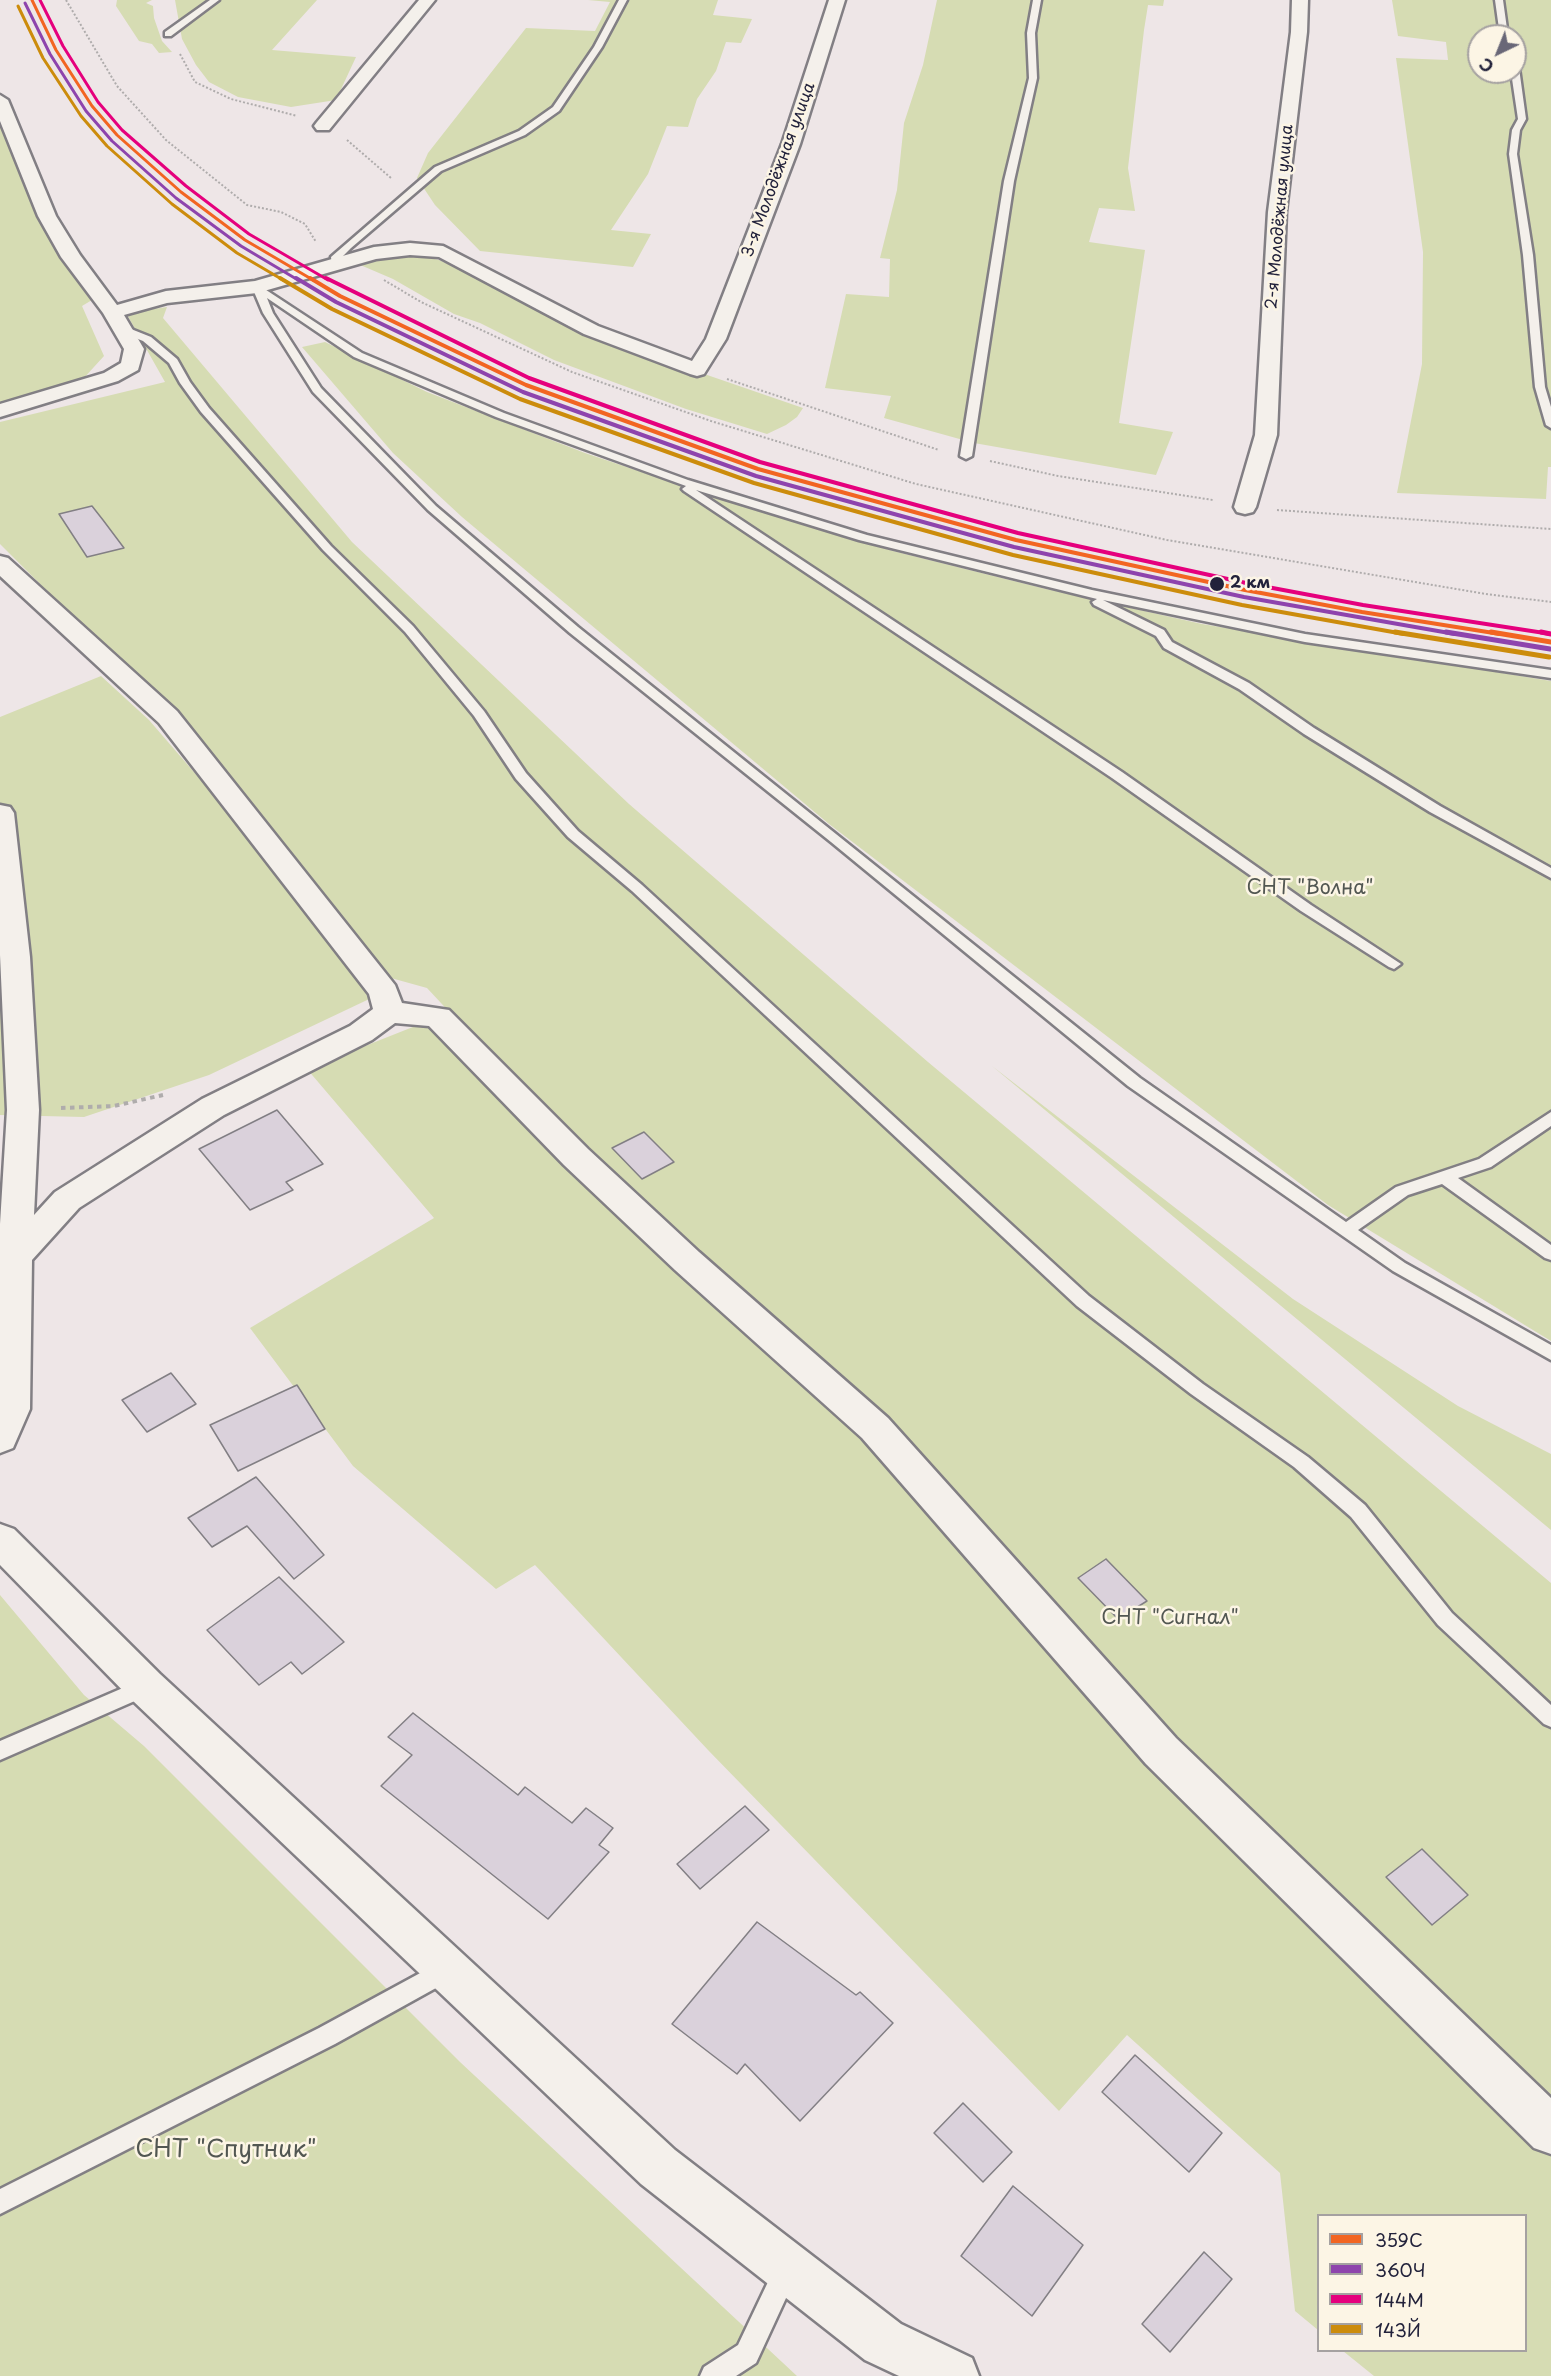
<!DOCTYPE html>
<meta charset="utf-8">
<style>
body{margin:0}
#map{position:relative;width:1551px;height:2376px;overflow:hidden;background:#eee6e7;font-family:"Playpen Sans",sans-serif}
canvas{display:block}
.legend{position:absolute;left:1317px;top:2214px;width:210px;height:138px;box-sizing:border-box;background:#fcf5e5;border:2px solid #a5a1a1;margin:0;padding:8px 10px;list-style:none;font-size:18px;color:#22223b}
.legend li{display:flex;align-items:center;gap:12px;height:30px}
.legend b{width:30px;border:2px solid #a5a1a1}
.north{position:absolute;left:1467px;top:24px;width:60px;height:60px;box-sizing:border-box;background:#fcf5e5;border:2px solid #a5a1a1;border-radius:50%;rotate:223deg;font-size:16px;font-weight:700;line-height:24px;text-align:center;color:#22223b}
.north::after{content:'';display:block;margin:auto;width:21px;height:27px;background:#696777;clip-path:polygon(50% 0,100% 100%,50% 72%,0 100%)}
</style>
<div id="map">
<canvas width="1551" height="2376"></canvas>
<ul class="legend">
<li><b style="height:8px;background:#f26522"></b>359С</li>
<li><b style="height:8px;background:#8e44ad"></b>360Ч</li>
<li><b style="height:8px;background:#e5007d"></b>144М</li>
<li><b style="height:8px;background:#cc8c0c"></b>143Й</li>
</ul>
<div class="north">С</div>
</div>
<script>
const g = document.querySelector('canvas').getContext('2d');
g.lineJoin = 'round';
function fillPath(path, color) { g.fillStyle = color; g.fill(path, 'evenodd'); }
const shape = rows => new Path2D(rows.map(r => 'M' + r).join(''));
function stroke(path, color, width, dash) { g.strokeStyle = color; g.lineWidth = width; g.lineCap = dash ? 'butt' : 'round'; g.setLineDash(dash || []); g.stroke(path); }
function drawText(font, color, halo, rows, align = 'center') {
  g.font = font + ' "Playpen Sans",sans-serif'; g.lineWidth = 5; g.setLineDash([]); g.textBaseline = 'middle'; g.strokeStyle = halo; g.fillStyle = color; for (const [text, x, y, turn = 0] of rows) {
    g.save(); g.translate(x, y); g.rotate((+turn || 0) * Math.PI / 180); g.textAlign = isNaN(turn) ? turn : align; if (halo) g.strokeText(text, 0, 0); g.fillText(text, 0, 0); g.restore();
  }
}
const green = shape([
 [117,0,152,0,146,3,153,6,154,18,162,41,172,52,159,53,152,44,139,41,116,6],
 [175,0,317,0,272,50,356,57,336,100,291,107,238,97,209,82,196,65,182,39],
 [588,0,718,0,713,15,752,19,741,43,726,42,716,71,697,99,688,127,667,126,648,174,611,230,651,234,633,267,480,251,435,205,417,178,428,153,526,28,595,31,610,2],
 [937,0,1164,0,1163,6,1148,5,1144,30,1128,168,1135,211,1099,208,1089,242,1145,250,1119,423,1173,432,1156,475,974,443,884,418,891,396,825,388,846,294,889,297,890,259,880,258,897,190,904,123,923,65],
 [1392,0,1551,0,1551,467,1548,467,1546,499,1397,493,1422,364,1423,252,1396,58,1448,60,1446,42,1398,36],
 [1479,36,1515,36,1515,72,1479,72],
 [0,119,55,247,92,300,82,306,104,356,83,379,0,405],
 [415,254,439,260,652,356,803,408,797,417,786,425,767,434,686,409,554,360,480,323,454,314,393,279,358,264,398,255],
 [167,307,163,318,352,542,629,804,928,1062,1551,1583,1551,2376,1374,2376,1343,2351,1526,2350,1526,2216,1318,2216,1318,2330,1295,2311,1280,2173,1127,2035,1059,2111,708,1750,535,1565,496,1589,353,1466,250,1328,434,1218,307,1069,428,1021,726,1275,565,1136,427,988,391,978,201,739,90,634,0,544,0,422,165,382,126,313],
 [325,342,427,392,585,453,737,504,893,551,1042,588,1202,624,1551,681,1551,1341,1328,1205,829,824,462,517,393,453,302,347],
 [101,676,149,720,384,992,209,1075,84,1117,0,1115,0,717],
 [992,1066,1293,1299,1458,1406,1551,1454,1551,1530],
 [0,1595,84,1695,144,1746,460,2062,797,2376,0,2376]
]);
const building = shape([
 [92,506,103,520,124,548,87,557,59,514,92,506],
 [277,1110,323,1164,286,1182,293,1190,250,1210,199,1149,277,1110],
 [644,1132,674,1162,642,1179,612,1148,644,1132],
 [171,1373,196,1404,147,1432,122,1400,171,1373],
 [297,1385,325,1429,238,1471,210,1425,297,1385],
 [256,1477,324,1555,294,1579,247,1526,212,1547,188,1518,256,1477],
 [1106,1559,1147,1601,1118,1619,1078,1578,1106,1559],
 [279,1577,344,1642,302,1674,291,1662,259,1685,207,1630,279,1577],
 [413,1713,518,1795,525,1787,572,1823,586,1808,613,1828,599,1845,609,1852,548,1919,381,1786,412,1755,388,1737,413,1713],
 [745,1806,769,1830,700,1889,677,1864,745,1806],
 [1422,1849,1468,1895,1432,1925,1386,1877,1422,1849],
 [757,1922,856,1995,860,1992,893,2023,800,2121,745,2064,737,2074,672,2024,757,1922],
 [1135,2055,1222,2133,1189,2172,1102,2092,1135,2055],
 [963,2103,1012,2152,983,2182,934,2133,963,2103],
 [1013,2186,1083,2245,1032,2316,961,2256,1013,2186],
 [1204,2252,1232,2279,1170,2352,1142,2324,1204,2252]
]);
const pathFar1 = shape([
 [66,0,117,86,166,140,247,205,281,212,305,224,316,242],
 [180,54,195,82,231,99,297,116],
 [347,140,391,178],
 [384,280,421,302,572,372,711,421,916,484,1167,540,1486,594,1551,602],
 [727,379,939,450],
 [990,461,1058,476,1213,500],
 [1277,510,1551,529]
]);
const path = shape([
 [61,1108,114,1106,163,1095]
]);
const service = shape([
 [210,0,219,0,171,36,165,36,165,32,210,0],
 [619,0,627,0,602,47,559,111,525,135,441,171,351,248,339,260,338,266,332,266,331,257,435,167,519,131,553,107,594,47,619,0],
 [1033,0,1041,0,1035,33,1037,78,1014,181,972,456,966,459,960,456,1004,181,1029,78,1027,33,1033,0],
 [1495,0,1503,0,1508,36,1500,36,1495,0],
 [1515,66,1519,68,1526,119,1520,130,1517,154,1533,255,1545,387,1551,407,1551,428,1546,425,1535,387,1523,255,1509,154,1512,130,1518,119,1511,72,1515,72,1515,66],
 [257,284,362,353,504,413,688,480,867,535,1092,590,1305,634,1551,670,1551,678,1305,642,1103,600,1164,630,1172,642,1249,683,1314,728,1440,806,1551,868,1551,878,1430,812,1304,734,1239,689,1164,648,1156,636,1094,605,1092,602,1097,599,859,540,696,490,1122,772,1311,905,1401,964,1394,969,1389,967,1301,911,1112,778,684,491,682,489,686,486,496,417,354,357,267,298,273,313,321,388,436,506,578,627,1140,1078,1346,1222,1396,1187,1479,1159,1551,1112,1551,1126,1491,1167,1458,1178,1551,1245,1551,1260,1545,1258,1442,1184,1408,1195,1358,1230,1405,1263,1551,1345,1551,1360,1393,1271,1128,1086,831,842,570,633,428,510,313,392,263,313,252,287,257,284],
 [118,327,126,327,151,337,177,359,190,382,209,408,331,546,413,626,484,711,526,773,578,831,642,885,1089,1296,1203,1384,1308,1457,1365,1505,1452,1613,1551,1705,1551,1727,1544,1724,1438,1625,1351,1517,1294,1467,1191,1394,1077,1306,632,891,568,837,516,779,474,716,405,632,323,550,201,412,180,383,169,363,143,341,118,331,118,327],
 [146,1678,153,1681,156,1687,153,1693,0,1760,0,1741,146,1678],
 [446,1959,454,1962,457,1970,454,1978,335,2044,0,2214,0,2189,319,2028,446,1959],
 [786,2260,795,2263,798,2272,756,2363,736,2376,700,2376,704,2367,738,2345,777,2263,786,2260]
]);
const minor = shape([
 [419,0,435,0,329,130,317,130,314,126,317,122,419,0],
 [829,0,845,0,800,144,726,339,704,374,697,376,690,374,584,334,439,257,410,255,376,259,257,293,167,303,124,315,144,349,138,370,118,381,0,417,0,404,104,373,121,363,124,349,103,313,61,257,38,216,0,121,0,95,8,100,56,216,80,255,117,305,166,291,255,281,374,247,410,243,443,246,598,326,692,361,706,339,782,144,829,0],
 [1292,0,1308,0,1307,32,1286,212,1277,435,1256,507,1253,512,1245,514,1237,512,1234,507,1255,435,1268,212,1291,32,1292,0],
 [0,556,8,558,177,711,395,985,402,1003,449,1010,588,1149,699,1252,888,1418,1176,1738,1551,2098,1551,2154,1534,2148,1146,1764,862,1438,675,1270,564,1165,429,1026,395,1023,372,1040,224,1115,79,1208,32,1260,30,1409,13,1448,0,1453,0,1224,7,1110,0,955,0,805,10,807,14,813,30,957,39,1110,34,1215,55,1192,202,1099,350,1026,373,1009,369,994,159,723,0,576,0,556],
 [0,1524,14,1529,160,1674,675,2150,901,2324,972,2358,979,2376,899,2376,865,2360,641,2184,132,1700,0,1565,0,1524]
]);
const rail1Far2 = shape([
 [32,0,56,50,92,106,117,135,181,192,245,240,313,280]
]);
const rail1Far1 = shape([
 [310,278,340,296,526,385,758,469,1016,540,1245,590,1362,612,1500,634]
]);
const rail1 = shape([
 [1491,632,1551,642]
]);
const rail2Far2 = shape([
 [25,3,50,54,86,111,112,141,176,198,241,246,298,280]
]);
const rail2Far1 = shape([
 [296,278,336,302,523,392,756,476,1014,547,1244,597,1455,634]
]);
const rail2 = shape([
 [1446,632,1550,649]
]);
const rail3Far2 = shape([
 [40,0,63,46,98,102,122,130,186,186,249,234,328,280]
]);
const rail3Far1 = shape([
 [326,278,529,378,760,462,1018,533,1246,583,1363,605,1551,634]
]);
const rail3 = shape([
 [1541,632,1551,634]
]);
const rail4Far2 = shape([
 [18,6,43,58,81,116,107,146,172,204,237,253,283,280]
]);
const rail4Far1 = shape([
 [280,278,332,309,520,399,754,483,1013,555,1242,605,1404,634]
]);
const rail4 = shape([
 [1395,632,1549,657]
]);
const markers = [
 [1217,584,8,"#22223b"]
];
const farStreetnames = [
 ["3-я Молодёжная улица",779,170,-70],
 ["2-я Молодёжная улица",1280,217,-85]
];
const farStopnames = [
 ["2 км",1230,584]
];
const parkNames = [
 ["СНТ \"Волна\"",1310,888],
 ["СНТ \"Сигнал\"",1170,1618]
];
const nearParknames = [
 ["СНТ \"Спутник\"",226,2150]
];
fillPath(green, '#d6dcb3');
fillPath(building, '#dad1db');
stroke(building, '#827f84', 1.5);
stroke(service, '#827f84', 5);
stroke(minor, '#827f84', 5);
stroke(pathFar1, '#afacac', 2, [2, 2]);
stroke(path, '#afacac', 4, [4.5, 4.5]);
fillPath(service, '#f4f0eb');
fillPath(minor, '#f4f0eb');
stroke(rail1Far2, '#f26522', 3);
stroke(rail1Far1, '#f26522', 4);
stroke(rail1, '#f26522', 5);
stroke(rail2Far2, '#8e44ad', 3);
stroke(rail2Far1, '#8e44ad', 4);
stroke(rail2, '#8e44ad', 5);
stroke(rail3Far2, '#e5007d', 3);
stroke(rail3Far1, '#e5007d', 4);
stroke(rail3, '#e5007d', 5);
stroke(rail4Far2, '#cc8c0c', 3);
stroke(rail4Far1, '#cc8c0c', 4);
stroke(rail4, '#cc8c0c', 5);
for (const [x, y, r, color] of markers) { const dot = new Path2D(); dot.arc(x, y, r, 0, 2 * Math.PI); g.fillStyle = color; g.fill(dot); stroke(dot, '#fcf5e5', 2); }
drawText('16px', '#22223b', '#fcf5e5', farStreetnames);
drawText('bold 16px', '#22223b', '#fcf5e5', farStopnames, 'left');
drawText('20px', '#525752', '#fcf5e5', parkNames);
drawText('24px', '#525752', '#fcf5e5', nearParknames);
</script>
